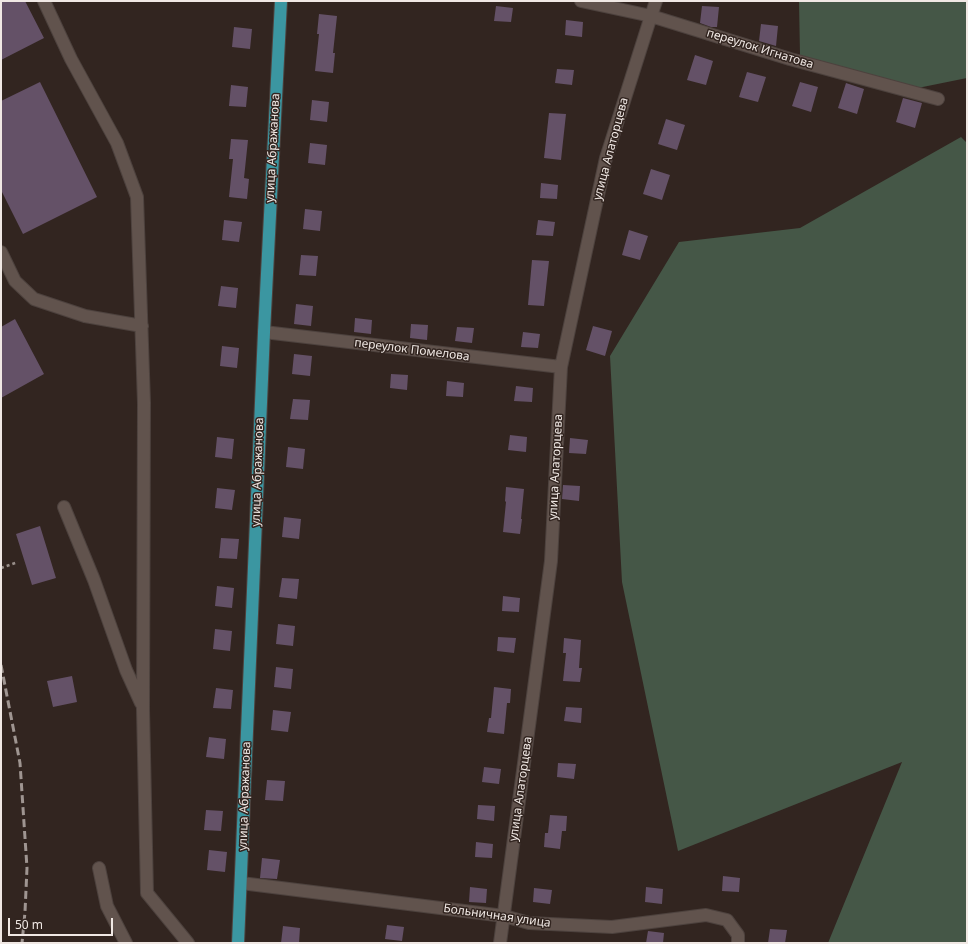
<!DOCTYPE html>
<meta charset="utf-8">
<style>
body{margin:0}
#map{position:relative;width:968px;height:944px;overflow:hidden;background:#322520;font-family:"Noto Sans",sans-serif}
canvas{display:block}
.frame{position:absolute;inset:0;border:2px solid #f0e8e4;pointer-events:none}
.scale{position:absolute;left:8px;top:918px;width:105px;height:18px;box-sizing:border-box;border:2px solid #f0e8e4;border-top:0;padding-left:5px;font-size:12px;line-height:14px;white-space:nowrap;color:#f0e8e4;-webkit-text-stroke:3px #322520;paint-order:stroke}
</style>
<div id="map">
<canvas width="968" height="944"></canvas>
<div class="frame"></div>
<div class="scale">50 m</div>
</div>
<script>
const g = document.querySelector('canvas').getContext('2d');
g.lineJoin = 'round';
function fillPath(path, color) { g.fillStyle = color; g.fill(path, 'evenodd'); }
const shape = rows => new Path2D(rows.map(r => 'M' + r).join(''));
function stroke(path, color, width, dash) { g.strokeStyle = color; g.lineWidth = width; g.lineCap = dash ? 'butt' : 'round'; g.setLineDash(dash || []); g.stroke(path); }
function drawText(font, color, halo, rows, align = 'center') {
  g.font = font + ' "Noto Sans",sans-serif'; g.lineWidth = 3; g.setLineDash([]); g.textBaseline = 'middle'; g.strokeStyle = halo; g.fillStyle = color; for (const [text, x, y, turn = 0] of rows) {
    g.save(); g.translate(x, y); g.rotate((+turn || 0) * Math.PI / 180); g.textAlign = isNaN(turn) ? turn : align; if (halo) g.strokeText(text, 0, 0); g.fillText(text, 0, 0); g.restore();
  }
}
const green = shape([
 [799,1,967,1,967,78,898,92,800,55],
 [961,137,967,143,967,943,828,943,902,762,678,851,622,582,610,356,679,242,800,228]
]);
const building = shape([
 [1,1,25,1,44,38,1,60],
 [496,6,513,8,511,22,494,21],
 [702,6,719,7,717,27,711,27,700,23],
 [319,14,337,16,333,53,335,53,333,73,315,71,319,34,317,34],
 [566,20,583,22,582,37,565,35],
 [761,24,778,26,776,46,759,41],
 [234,27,252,29,250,49,232,47],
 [695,55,713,61,706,85,687,80],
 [557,69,574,70,572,85,555,83],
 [747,72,766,77,758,102,739,97],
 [40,82,97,197,23,234,1,190,1,101],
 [800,82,818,87,811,112,792,106],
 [846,83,864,89,857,114,838,108],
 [231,85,248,87,246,107,229,106],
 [903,98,922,103,915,128,896,122],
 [312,100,329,102,327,122,310,120],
 [549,113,566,114,561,160,544,158],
 [666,119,685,125,677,150,658,144],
 [231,139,248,140,244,178,249,179,247,199,229,197,233,159,229,159],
 [310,143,327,145,325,165,308,163],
 [651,169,670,175,662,200,643,194],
 [541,183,558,185,557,199,540,198],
 [305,209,322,211,320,231,303,229],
 [224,220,242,222,239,242,222,240],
 [538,220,555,222,553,236,536,235],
 [629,230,648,236,640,260,622,255],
 [301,255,318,256,316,276,299,275],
 [532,260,549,261,544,306,528,305],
 [221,286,238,288,236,308,218,306],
 [296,304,313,306,311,326,294,324],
 [355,318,372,320,371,334,354,332],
 [15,319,44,374,1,398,1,327],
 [411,324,428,325,427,340,410,338],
 [593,326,612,331,605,356,586,350],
 [457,327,474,328,472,343,455,341],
 [523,332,540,334,538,348,521,347],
 [222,346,239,348,237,368,220,366],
 [294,354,312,356,310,376,292,374],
 [391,374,408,375,407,390,390,388],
 [447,381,464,383,463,397,446,396],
 [516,386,533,388,532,402,514,401],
 [293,399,310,400,308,420,290,419],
 [510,435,527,437,526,452,508,450],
 [217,437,234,439,232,459,215,457],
 [570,438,588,440,586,454,569,453],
 [288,447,305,449,303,469,286,467],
 [563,485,580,486,579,501,562,499],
 [506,487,524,489,521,519,522,519,520,534,503,532,506,502,505,501],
 [217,488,235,490,232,510,215,508],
 [284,517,301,519,299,539,282,537],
 [40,526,56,578,32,585,16,534],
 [221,538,239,539,237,559,219,558],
 [282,578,299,579,297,599,279,597],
 [217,586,234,588,232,608,215,606],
 [503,596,520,598,519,612,502,611],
 [278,624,295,626,293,646,276,644],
 [215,629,232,631,230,651,213,649],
 [498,637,516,638,514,653,497,651],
 [564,638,581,640,579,668,582,668,580,682,563,681,566,653,563,653],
 [276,667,293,669,291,689,274,687],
 [72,676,77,702,53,707,47,681],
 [494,687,511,689,510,703,507,703,504,734,487,732,489,718,491,718],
 [216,688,233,690,231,709,213,708],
 [566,707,582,708,581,723,564,721],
 [273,710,291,712,288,732,271,730],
 [209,737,226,739,224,759,206,757],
 [558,763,576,764,574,779,557,777],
 [484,767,501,769,499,784,482,782],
 [267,780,285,781,283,801,265,800],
 [478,805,495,806,494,821,477,819],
 [206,810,223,811,221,831,204,830],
 [550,815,567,816,566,831,562,831,560,849,544,847,545,833,548,833],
 [476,842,493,844,492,858,475,857],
 [209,850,227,852,225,872,207,870],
 [262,858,280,860,277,879,260,878],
 [723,876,740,878,739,892,722,891],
 [470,887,487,889,486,903,469,902],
 [646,887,663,889,662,904,645,902],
 [534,888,552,890,550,904,533,902],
 [387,925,404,927,402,941,385,939],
 [283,926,300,928,299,943,281,943],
 [770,929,787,930,785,943,768,943],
 [648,931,664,933,663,943,646,943]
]);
const path = shape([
 [1,568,18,562]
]);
const minor = shape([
 [44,1,71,59,117,143,137,197,144,403,143,709,147,893,188,943],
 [581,1,651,16,790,59,938,99],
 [1,252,15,281,34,299,85,316,142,326],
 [264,332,561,367],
 [64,507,94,580,126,670,141,703],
 [99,868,107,906,126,943],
 [241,883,504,916,529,923,612,927,706,915,727,920,738,935,738,943],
 [500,943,551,561,561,367,606,158,651,16,656,1]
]);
const major = shape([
 [238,943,264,332,281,1]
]);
const rail = shape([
 [1,665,20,763,27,868,25,912,22,943]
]);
const streetNames = [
 ["переулок Игнатова",760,49,17],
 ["улица Абражанова",273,148,-87],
 ["улица Алаторцева",611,149,-75],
 ["переулок Помелова",412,350,7],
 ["улица Алаторцева",556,467,-87],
 ["улица Абражанова",258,472,-88],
 ["улица Алаторцева",521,789,-82],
 ["улица Абражанова",245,796,-88],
 ["Больничная улица",497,916,8]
];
fillPath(green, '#455747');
fillPath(building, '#645167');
stroke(minor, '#4d423e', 14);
stroke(major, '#4d423e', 14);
stroke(path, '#998f8a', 2.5, [3, 3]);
stroke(minor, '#61534d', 12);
stroke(major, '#3b96a1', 12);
stroke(rail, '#9f9591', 3, [8, 4]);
drawText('12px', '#f0e8e4', '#322520', streetNames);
</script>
